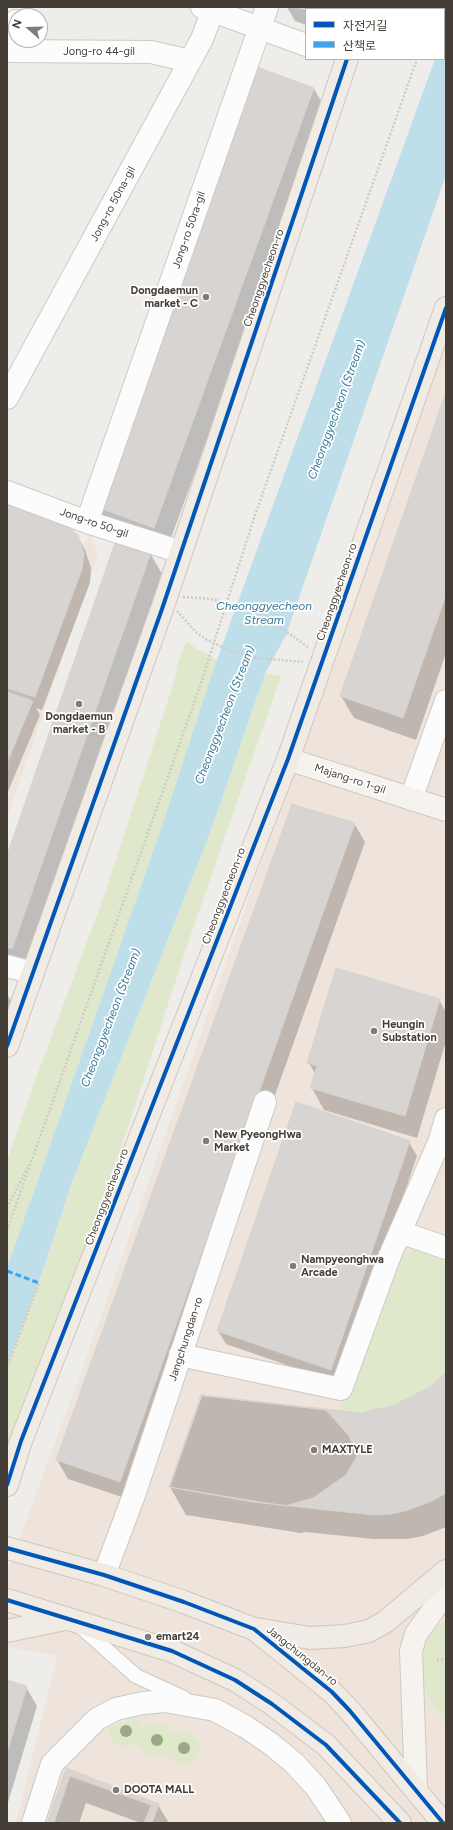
<!DOCTYPE html>
<meta charset="utf-8">
<style>
body{margin:0}
#map{position:relative;width:453px;height:1830px;overflow:hidden;background:#efedea;font-family:Figtree,"Noto Sans KR",sans-serif}
canvas{display:block}
.frame{position:absolute;inset:0;border:8px solid #453e37;pointer-events:none}
.legend{position:absolute;left:305px;top:8px;width:140px;height:52px;box-sizing:border-box;background:#fff;border:1px solid #b5b2af;margin:0;padding:5px 7px;list-style:none;font-size:12px;color:#453e37}
.legend li{display:flex;align-items:center;gap:8px;height:20px}
.legend b{width:20px;border:1px solid #b5b2af}
.north{position:absolute;left:8px;top:8px;width:40px;height:40px;box-sizing:border-box;background:#fff;border:1px solid #b5b2af;border-radius:50%;rotate:290deg;font-size:11px;font-weight:700;line-height:16px;text-align:center;color:#453e37}
.north::after{content:'';display:block;margin:auto;width:14px;height:18px;background:#807b76;clip-path:polygon(50% 0,100% 100%,50% 72%,0 100%)}
</style>
<div id="map">
<canvas width="453" height="1830"></canvas>
<div class="frame"></div>
<ul class="legend">
<li><b style="height:5px;background:#0057b8"></b>자전거길</li>
<li><b style="height:5px;background:#3fa4ec"></b>산책로</li>
</ul>
<div class="north">N</div>
</div>
<script>
const g = document.querySelector('canvas').getContext('2d');
g.lineJoin = 'round';
function fillPath(path, color) { g.fillStyle = color; g.fill(path, 'evenodd'); }
const shape = rows => new Path2D(rows.map(r => 'M' + r).join(''));
function stroke(path, color, width, dash) { g.strokeStyle = color; g.lineWidth = width; g.lineCap = dash ? 'butt' : 'round'; g.setLineDash(dash || []); g.stroke(path); }
function drawText(font, color, halo, rows, align = 'center') {
  g.font = font + ' Figtree,sans-serif'; g.lineWidth = 3.5; g.setLineDash([]); g.textBaseline = 'middle'; g.strokeStyle = halo; g.fillStyle = color; for (const [text, x, y, turn = 0] of rows) {
    g.save(); g.translate(x, y); g.rotate((+turn || 0) * Math.PI / 180); g.textAlign = isNaN(turn) ? turn : align; if (halo) g.strokeText(text, 0, 0); g.fillText(text, 0, 0); g.restore();
  }
}
const commercial = shape([
 [446,341,446,1823,16,1823,57,1656,7,1647,7,1572,78,1381],
 [91,534,98,556,7,818,7,773,78,552]
]);
const green = shape([
 [186,641,198,650,212,656,217,661,165,817,7,1268,7,1161,34,1083,104,896,177,672,176,669],
 [265,674,281,676,188,943,96,1225,7,1459,7,1366,39,1282,72,1182,210,833],
 [415,1250,446,1259,446,1372,431,1386,392,1405,360,1412,340,1410,398,1258],
 [446,1618,446,1723,432,1705,427,1694,422,1680,421,1658,428,1638,437,1626],
 [137,1717,140,1720,142,1728,150,1723,156,1722,167,1726,172,1733,183,1730,193,1734,200,1743,200,1749,195,1759,185,1765,180,1765,170,1759,166,1753,158,1757,147,1755,139,1746,138,1742,128,1747,117,1745,112,1742,108,1732,109,1727]
]);
const water = shape([
 [446,28,446,175,286,635,265,674,210,833,72,1182,39,1282,7,1366,7,1268,165,817,214,668,435,59,444,59,444,34]
]);
const shadow = shape([
 [287,7,361,7,360,9,306,9,306,25,295,21],
 [314,89,327,111,167,549,111,529,98,507],
 [446,395,446,653,416,740,354,718,341,696],
 [7,503,77,535,85,550,91,568,90,583,42,710,36,708,40,715,7,794],
 [150,553,165,579,27,974,7,967,7,858],
 [354,823,365,842,131,1500,68,1479,57,1460],
 [7,994,16,1009,7,1033],
 [439,1000,446,1012,446,1041,417,1138,324,1110,312,1088,316,1075,309,1063],
 [409,1142,417,1156,339,1383,226,1344,218,1331],
 [446,1373,446,1527,423,1536,407,1539,373,1539,306,1532,301,1533,186,1515,170,1487,202,1396,360,1414,393,1407,431,1388],
 [7,1681,26,1687,37,1706,7,1806],
 [67,1769,158,1805,169,1823,141,1823,86,1803,79,1823,49,1823]
]);
const building = shape([
 [297,7,344,7,343,9,306,10,297,7],
 [257,67,314,88,154,528,97,507,257,67],
 [446,392,446,595,403,718,340,696,446,392],
 [7,502,66,525,78,535,84,553,82,569,35,697,7,688,7,502],
 [116,540,151,552,12,949,7,947,7,855,116,540],
 [7,692,33,701,7,762,7,692],
 [292,804,355,823,120,1482,56,1460,292,804],
 [336,968,440,999,405,1116,310,1088,317,1066,307,1063,336,968],
 [296,1102,410,1141,331,1370,217,1331,296,1102],
 [446,1372,446,1493,432,1501,408,1510,392,1514,374,1515,253,1502,169,1487,201,1395,360,1413,392,1406,430,1387,446,1372],
 [201,1395,326,1410,349,1436,357,1456,346,1475,313,1498,285,1506,169,1487,201,1395],
 [7,1680,27,1686,7,1753,7,1680],
 [66,1768,159,1804,152,1823,144,1823,151,1805,70,1776,54,1823,47,1823,66,1768]
]);
const path = shape([
 [435,9,435,7],
 [7,1208,29,1165],
 [7,1230,200,686,254,518,417,59],
 [7,1368,39,1283],
 [437,1660,446,1659]
]);
const service = shape([
 [81,1627,136,1676,184,1698]
]);
const minor = shape([
 [202,7,306,45],
 [7,47,16,21],
 [7,51,151,52,190,61],
 [7,398,202,39,214,7],
 [7,492,87,522,181,552],
 [87,522,267,7],
 [411,799,446,701],
 [7,966,33,973],
 [400,1232,446,1248],
 [180,1355,341,1389,388,1260,440,1140,446,1119],
 [104,1575,134,1495,265,1102],
 [33,1823,52,1764,97,1719,116,1709,143,1703,165,1701,215,1710,246,1727,271,1744,294,1763,316,1787,340,1823]
]);
const secondary = shape([
 [288,759,446,810],
 [416,1790,411,1651,416,1634,446,1592]
]);
const primary = shape([
 [365,9,365,7],
 [7,1046,162,609,347,59],
 [7,1485,21,1441,288,759,446,308],
 [7,1548,104,1575,184,1602,254,1629,332,1692,350,1711,443,1823],
 [7,1600,172,1651,235,1680,272,1704,326,1745,400,1823],
 [256,1629,310,1638,345,1636,369,1631,385,1622,446,1571],
 [7,1631,65,1619]
]);
const pathBridge = shape([
 [183,597,212,599,253,610,266,617,308,647],
 [177,611,196,632,207,640,231,651,258,658,303,662]
]);
const quiet = shape([
 [7,1271,39,1283]
]);
const cycleway = shape([
 [7,1046,162,609,347,59],
 [7,1485,21,1441,288,759,446,308],
 [7,1548,104,1575,184,1602,254,1629,332,1692,350,1711,443,1823],
 [7,1600,172,1651,235,1680,272,1704,326,1745,400,1823]
]);
const trees = [
 [126,1731],
 [157,1740],
 [184,1748]
];
const markers = [
 [206,297,4,"#807b76"],
 [79,704,4,"#807b76"],
 [374,1031,4,"#807b76"],
 [206,1141,4,"#807b76"],
 [293,1266,4,"#807b76"],
 [314,1450,4,"#807b76"],
 [148,1637,4,"#807b76"],
 [116,1790,4,"#807b76"]
];
const streetNames = [
 ["Jong-ro 44-gil",99,52],
 ["Jong-ro 50na-gil",113,204,-62],
 ["Jong-ro 50ra-gil",189,230,-71],
 ["Cheonggyecheon-ro",264,278,-71],
 ["Jong-ro 50-gil",94,523,19],
 ["Cheonggyecheon-ro",337,592,-71],
 ["Majang-ro 1-gil",350,779,18],
 ["Cheonggyecheon-ro",224,896,-69],
 ["Cheonggyecheon-ro",107,1197,-69],
 ["Jangchungdan-ro",186,1339,-72],
 ["Jangchungdan-ro",302,1656,39]
];
const poiNames = [
 ["Dongdaemun",198,291,"right"],
 ["market - C",198,304,"right"],
 ["Dongdaemun",79,717,"center"],
 ["market - B",79,730,"center"],
 ["Heungin",382,1025],
 ["Substation",382,1038],
 ["New PyeongHwa",214,1135],
 ["Market",214,1148],
 ["Nampyeonghwa",301,1260],
 ["Arcade",301,1273],
 ["MAXTYLE",322,1450],
 ["emart24",156,1637],
 ["DOOTA MALL",124,1790]
];
const waterNames = [
 ["Cheonggyecheon (Stream)",337,410,-70],
 ["Cheonggyecheon",264,606],
 ["Stream",264,620],
 ["Cheonggyecheon (Stream)",225,715,-69],
 ["Cheonggyecheon (Stream)",111,1018,-69]
];
fillPath(commercial, '#eee4db');
fillPath(green, '#e0e8cc');
fillPath(water, '#bedee9');
fillPath(shadow, '#0003');
fillPath(building, '#d7d4d1');
stroke(building, '#d7d4d0', 1);
stroke(service, '#ccc9c6', 16);
stroke(minor, '#ccc9c6', 24);
stroke(secondary, '#cec9c2', 24);
stroke(primary, '#d0c6b9', 24);
stroke(path, '#cecbc7', 2.5, [2, 2]);
stroke(service, '#fdfcfc', 14);
stroke(minor, '#fdfcfc', 22);
stroke(secondary, '#f6f3ef', 22);
stroke(primary, '#f0ebe4', 22);
stroke(pathBridge, '#cecbc7', 2.5, [2, 2]);
stroke(quiet, '#3fa4ec', 3, [6, 3]);
stroke(cycleway, '#0057b8', 4);
g.fillStyle = '#98a983';
for (const [x, y] of trees) { g.beginPath(); g.arc(x, y, 6, 0, 2 * Math.PI); g.fill(); }
for (const [x, y, r, color] of markers) { const dot = new Path2D(); dot.arc(x, y, r, 0, 2 * Math.PI); g.fillStyle = color; g.fill(dot); stroke(dot, '#fff', 1.5); }
drawText('11px', '#453e37', '#fff', streetNames);
drawText('bold 11px', '#453e37', '#fff', poiNames, 'left');
drawText('italic 12px', '#367a98', '#fff', waterNames);
</script>
